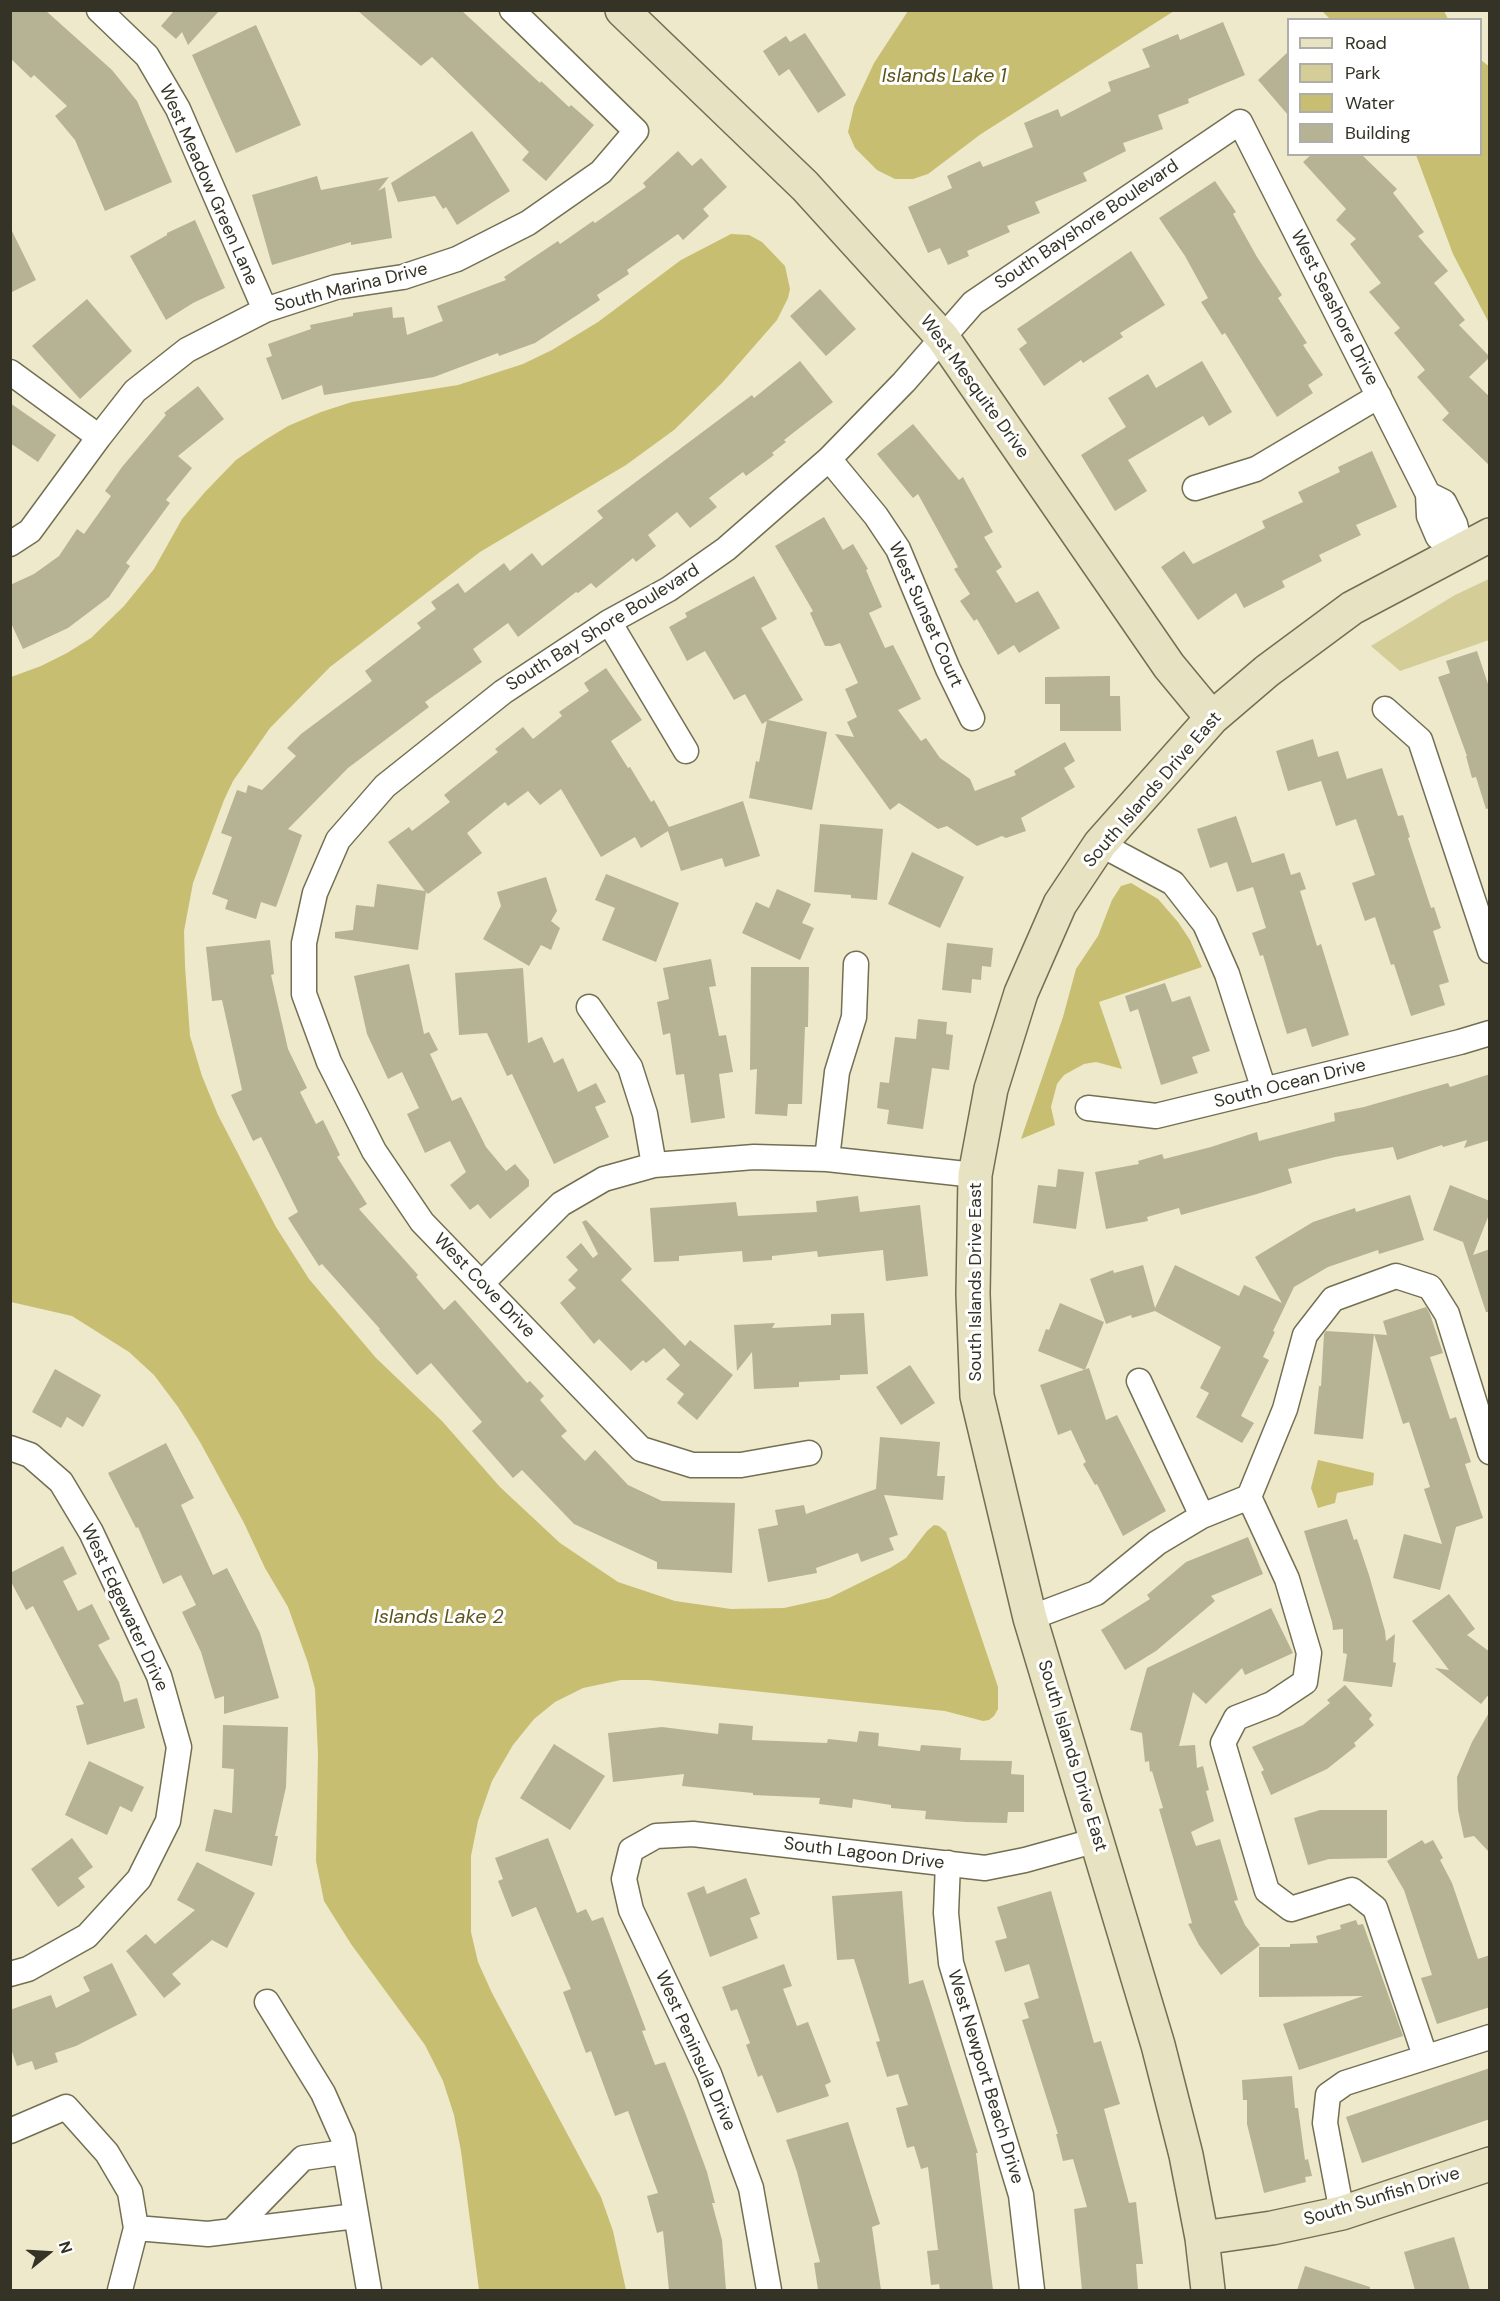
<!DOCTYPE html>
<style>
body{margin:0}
#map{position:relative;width:1500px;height:2301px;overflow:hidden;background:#ede9ca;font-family:"DM Sans",sans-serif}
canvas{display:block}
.frame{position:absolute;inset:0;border:12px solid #343326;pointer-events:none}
.legend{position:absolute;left:1287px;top:18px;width:195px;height:138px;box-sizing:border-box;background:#fff;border:2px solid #aeada8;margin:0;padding:8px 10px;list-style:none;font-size:18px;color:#343326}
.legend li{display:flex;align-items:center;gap:12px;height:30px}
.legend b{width:30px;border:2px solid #aeada8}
.north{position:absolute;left:18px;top:2223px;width:60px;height:60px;-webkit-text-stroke:4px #fff;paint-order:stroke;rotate:72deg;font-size:16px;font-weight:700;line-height:24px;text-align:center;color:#343326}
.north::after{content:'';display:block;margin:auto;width:21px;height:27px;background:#343326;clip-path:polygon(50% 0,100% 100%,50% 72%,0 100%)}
</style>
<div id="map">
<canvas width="1500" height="2301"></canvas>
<div class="frame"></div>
<ul class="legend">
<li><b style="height:8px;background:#e7e2c1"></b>Road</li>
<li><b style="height:16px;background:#d4cd98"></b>Park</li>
<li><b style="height:16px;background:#c8be71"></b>Water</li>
<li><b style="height:16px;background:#b6b294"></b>Building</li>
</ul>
<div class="north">N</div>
</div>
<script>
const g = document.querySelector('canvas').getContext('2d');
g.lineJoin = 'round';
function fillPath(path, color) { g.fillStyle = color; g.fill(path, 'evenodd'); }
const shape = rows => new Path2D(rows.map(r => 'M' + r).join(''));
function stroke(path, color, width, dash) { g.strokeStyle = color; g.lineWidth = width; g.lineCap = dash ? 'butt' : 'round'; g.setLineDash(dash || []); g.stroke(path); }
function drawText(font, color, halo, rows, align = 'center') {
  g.font = font + ' "DM Sans",sans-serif'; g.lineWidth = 6; g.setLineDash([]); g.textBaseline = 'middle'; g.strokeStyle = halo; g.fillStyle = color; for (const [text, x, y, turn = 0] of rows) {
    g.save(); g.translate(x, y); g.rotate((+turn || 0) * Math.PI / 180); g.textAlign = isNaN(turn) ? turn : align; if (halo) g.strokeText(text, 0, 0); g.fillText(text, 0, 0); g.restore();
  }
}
const green = shape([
 [1489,579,1489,640,1400,671,1371,646,1455,595]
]);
const water = shape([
 [908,11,908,10,1174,11,981,134,928,174,913,179,895,179,877,170,855,148,848,132,854,106,874,63],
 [1322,11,1444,11,1448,19,1330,19],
 [1481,60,1490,67,1489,323,1453,254,1416,155,1480,154],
 [731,234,749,235,762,242,785,266,790,289,788,298,777,320,722,383,674,430,626,465,480,552,330,667,270,728,233,781,224,800,193,883,184,931,185,966,190,1036,202,1076,218,1115,276,1227,309,1279,376,1358,442,1421,500,1487,560,1543,618,1582,675,1601,731,1609,784,1608,829,1598,890,1568,906,1558,927,1531,934,1525,939,1526,946,1532,998,1687,998,1709,994,1716,989,1720,983,1721,945,1711,648,1680,621,1680,583,1688,555,1702,534,1719,513,1745,492,1781,478,1821,471,1856,471,1932,478,1962,492,1993,601,2197,613,2231,626,2290,479,2290,461,2151,454,2115,443,2081,425,2045,351,1944,324,1901,316,1861,318,1755,315,1689,308,1663,288,1607,265,1568,244,1523,200,1442,178,1407,154,1375,129,1352,72,1316,11,1302,11,677,41,666,67,653,91,638,124,606,154,569,182,519,205,492,236,460,265,440,288,426,321,412,352,402,458,385,523,364,552,350,598,322,681,260],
 [1131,883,1158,899,1178,922,1190,940,1202,967,1099,1002,1122,1069,1096,1062,1084,1064,1064,1075,1057,1084,1051,1107,1055,1125,1021,1139,1063,1017,1076,969,1098,936,1112,900,1121,886],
 [1318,1460,1374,1473,1373,1485,1337,1493,1335,1503,1318,1508,1311,1488]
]);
const building = shape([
 [10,10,45,10,112,70,137,101,172,182,105,211,75,140,55,116,67,106,34,75,31,78,10,58],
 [172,10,220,10,188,45,182,32,176,39,161,26,173,12],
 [357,10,461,10,540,83,541,81,569,107,571,105,594,125,546,181,522,160,529,152,432,57,421,66],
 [1223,22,1245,75,1188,99,1189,103,1158,115,1163,129,1123,143,1126,151,1083,173,1087,181,1035,202,1040,213,1007,226,1010,232,967,251,969,256,948,265,940,248,928,253,908,207,952,188,947,176,980,161,983,167,1033,147,1024,123,1058,109,1061,117,1111,91,1108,82,1150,67,1142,49,1178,34,1180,40],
 [256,25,301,125,236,153,192,55],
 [805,33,846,95,818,113,789,69,779,76,763,51,786,36,790,42],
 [1288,52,1288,115,1258,80],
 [472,131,510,191,457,225,446,207,443,209,435,196,398,202,391,183],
 [678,151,692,166,701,158,727,187,703,209,709,216,683,240,678,234,627,270,629,274,597,295,600,300,535,343,499,356,498,353,434,377,324,395,322,385,282,400,266,358,272,356,268,344,311,329,310,325,353,316,353,313,392,307,393,318,404,317,407,335,443,321,437,306,506,280,504,277,558,241,560,244,593,221,595,223,646,187,643,183],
 [1312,154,1361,154,1397,189,1393,193,1424,232,1418,236,1448,271,1434,283,1465,320,1459,325,1490,357,1469,377,1490,397,1490,466,1442,420,1449,413,1417,377,1425,370,1394,333,1400,328,1369,292,1381,283,1350,244,1356,239,1336,220,1346,209,1303,162],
 [317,176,321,190,389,177,378,191,385,187,392,238,351,245,351,242,272,265,252,195],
 [1215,181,1236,212,1233,214,1257,257,1282,295,1278,298,1307,343,1303,345,1323,375,1308,385,1313,393,1277,417,1225,333,1222,335,1201,302,1208,298,1185,256,1159,218],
 [195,220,225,288,193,303,166,320,130,256,167,235,167,233],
 [10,227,36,280,10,293],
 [1131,251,1165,305,1120,333,1123,337,1083,363,1081,360,1044,386,1019,349,1027,343,1017,329],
 [820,289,856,329,826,356,790,316],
 [87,299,132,351,80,399,32,346],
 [800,361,833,402,784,440,786,442,772,453,774,455,746,476,743,472,709,498,717,507,690,528,677,512,648,535,656,546,636,562,633,558,596,588,591,583,578,593,576,592,518,637,508,623,473,649,482,662,425,702,429,707,348,768,288,829,302,835,276,907,261,902,256,919,225,909,228,900,212,894,232,837,221,833,237,790,246,793,248,785,262,790,296,756,287,748,301,734,372,681,365,671,421,628,417,623,436,609,431,602,458,583,465,593,504,563,510,571,532,553,542,566,603,518,597,511,752,395,754,398],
 [1202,361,1232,412,1209,426,1203,416,1128,460,1147,491,1115,511,1081,455,1126,427,1108,398,1148,374,1156,388],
 [198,386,224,419,178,456,192,468,166,500,170,503,126,563,130,566,109,597,68,628,23,649,10,621,10,585,34,574,59,556,77,529,84,534,111,496,105,491,122,467,166,415,164,413],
 [10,403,56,435,38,462,10,443],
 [913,424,959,480,963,477,993,532,984,537,1002,567,996,571,1016,603,1038,591,1060,628,1019,653,1014,645,998,655,977,619,974,621,960,601,970,594,954,569,958,567,918,494,913,498,877,454],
 [1372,451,1397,507,1356,525,1361,535,1319,555,1322,561,1282,581,1285,587,1244,608,1236,593,1198,620,1161,567,1184,551,1193,564,1265,528,1262,521,1303,502,1298,492,1340,472,1338,467],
 [824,517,843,550,853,544,868,569,866,570,882,607,869,613,885,648,893,645,921,699,898,710,921,741,926,738,940,758,970,779,975,791,1016,775,1014,771,1065,742,1075,761,1064,768,1075,787,1021,818,1026,831,1006,838,1002,836,977,846,947,826,938,829,899,803,890,810,835,734,854,737,847,722,857,717,845,689,858,683,840,643,832,646,825,646,810,613,813,611,775,546],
 [754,576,777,619,761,628,803,700,768,720,827,732,812,810,749,798,756,761,759,762,767,721,762,724,745,694,734,700,705,651,687,661,669,627,687,617,685,613],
 [1477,651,1490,690,1490,808,1486,809,1476,777,1472,778,1466,756,1467,756,1438,677,1450,673,1446,661],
 [606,668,642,720,611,741,628,768,630,767,651,802,654,800,669,827,743,801,760,856,725,867,722,858,681,871,668,831,641,848,635,837,601,857,561,789,540,805,528,791,508,806,505,802,467,833,482,853,428,894,426,892,418,950,335,938,335,932,353,930,356,905,374,907,377,884,425,891,388,842,409,827,412,831,450,802,444,795,498,752,495,749,523,727,533,739,562,716,559,712,589,691,584,683],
 [1110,676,1110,696,1120,696,1121,731,1060,731,1060,704,1045,704,1045,677],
 [1313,739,1318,757,1338,751,1347,779,1382,768,1398,816,1403,815,1410,837,1408,838,1431,908,1434,907,1441,928,1433,931,1449,982,1439,985,1445,1005,1411,1016,1394,964,1391,965,1375,917,1365,921,1352,883,1375,875,1356,819,1336,826,1321,781,1288,791,1276,751],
 [1236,816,1252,863,1284,853,1291,875,1300,872,1306,889,1300,891,1317,946,1321,944,1349,1035,1312,1047,1306,1028,1287,1034,1263,955,1260,956,1252,933,1266,928,1253,887,1237,892,1227,862,1210,868,1197,829],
 [820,824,883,829,877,900,851,898,851,895,814,892],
 [912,852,964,877,940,928,888,904],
 [606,874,679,903,656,962,602,940,615,908,595,900],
 [546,877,557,911,551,921,560,928,551,950,541,945,529,966,483,939,501,906,497,892],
 [777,889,811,904,802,923,814,928,800,960,742,933,756,902,769,908],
 [270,940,274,974,271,975,288,1049,307,1088,300,1092,316,1124,323,1120,340,1155,337,1157,367,1204,359,1209,418,1275,416,1277,444,1310,455,1300,527,1383,530,1381,544,1396,540,1400,567,1431,561,1436,585,1461,595,1450,628,1485,662,1501,735,1503,732,1573,657,1569,657,1562,574,1524,522,1470,513,1478,472,1431,482,1422,431,1363,417,1375,379,1330,380,1329,322,1264,319,1266,288,1218,298,1212,261,1137,253,1141,231,1095,242,1090,222,1000,212,1001,206,947],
 [947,943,993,948,991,967,982,966,981,980,972,979,971,993,942,990],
 [711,959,716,986,709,987,719,1036,726,1035,733,1072,719,1074,725,1118,691,1123,684,1074,676,1075,670,1033,663,1035,657,1002,669,999,663,968],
 [409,964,424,1034,429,1032,438,1050,430,1054,452,1101,461,1097,486,1147,506,1171,515,1164,529,1180,529,1186,490,1219,478,1204,470,1210,450,1185,466,1172,450,1141,425,1153,407,1114,419,1108,402,1072,388,1079,367,1034,354,976],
 [751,967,809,967,808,1027,805,1027,802,1104,788,1104,787,1116,755,1114,757,1069,750,1070],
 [523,968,528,1043,542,1037,554,1063,563,1058,578,1092,596,1083,606,1102,595,1107,609,1137,554,1164,512,1074,507,1076,487,1033,459,1035,455,973],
 [1165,983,1172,1002,1190,996,1210,1051,1192,1057,1198,1073,1161,1085,1138,1009,1130,1012,1125,996],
 [918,1019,947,1022,946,1034,953,1035,949,1070,932,1068,923,1129,887,1124,889,1110,877,1108,880,1082,889,1083,895,1037,916,1039],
 [1490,1074,1490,1140,1464,1148,1467,1140,1443,1147,1442,1145,1397,1160,1393,1147,1335,1157,1288,1169,1292,1183,1257,1194,1181,1215,1179,1208,1147,1217,1148,1221,1106,1229,1095,1172,1139,1164,1138,1161,1162,1154,1164,1159,1211,1147,1257,1132,1259,1141,1335,1121,1334,1113,1364,1107,1448,1083,1450,1087],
 [1058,1169,1084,1172,1076,1229,1033,1223,1038,1185,1056,1187],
 [1450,1185,1490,1201,1490,1212,1473,1255,1490,1249,1490,1312,1486,1312,1463,1242,1433,1230],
 [1410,1195,1424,1240,1379,1254,1378,1250,1328,1267,1294,1287,1273,1331,1275,1332,1263,1357,1269,1360,1241,1416,1254,1423,1242,1443,1196,1417,1209,1393,1200,1388,1221,1347,1155,1311,1132,1318,1131,1315,1106,1324,1090,1279,1113,1270,1114,1273,1143,1265,1155,1308,1175,1265,1239,1296,1244,1285,1282,1303,1255,1257,1313,1222,1355,1208,1356,1212],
 [858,1196,860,1212,920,1205,928,1276,886,1281,883,1250,818,1257,817,1251,772,1256,772,1260,743,1262,742,1251,679,1256,679,1261,654,1262,650,1208,736,1202,738,1216,817,1212,816,1201],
 [586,1220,632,1269,621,1280,685,1346,690,1340,733,1375,697,1420,677,1403,684,1394,666,1379,680,1365,664,1348,646,1363,643,1360,631,1371,599,1339,594,1344,560,1303,576,1288,568,1280,578,1270,566,1257,581,1243,593,1258,598,1254,582,1222],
 [1060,1303,1104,1322,1085,1370,1038,1351,1046,1329,1049,1330],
 [1426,1307,1430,1314,1443,1353,1430,1357,1450,1419,1456,1417,1471,1462,1465,1464,1483,1518,1456,1527,1440,1590,1393,1578,1404,1534,1442,1544,1424,1489,1430,1487,1409,1422,1403,1424,1374,1334,1387,1335,1383,1321],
 [864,1313,868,1374,840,1375,840,1380,799,1382,799,1387,754,1389,752,1352,737,1371,734,1325,775,1323,772,1328,831,1325,831,1314],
 [1326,1331,1374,1334,1363,1439,1314,1434,1319,1386,1321,1386,1324,1334],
 [910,1365,935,1403,901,1425,876,1387],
 [1089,1368,1106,1420,1117,1415,1166,1511,1123,1536,1097,1484,1095,1485,1083,1464,1086,1462,1071,1430,1058,1435,1040,1385],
 [55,1369,101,1395,83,1427,67,1417,61,1428,32,1412],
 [880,1437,940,1442,937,1476,945,1476,943,1500,884,1495,898,1535,889,1538,894,1550,861,1562,858,1553,816,1568,817,1573,768,1582,758,1529,778,1525,775,1510,804,1505,806,1514,876,1489],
 [166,1443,194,1498,181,1505,213,1575,227,1568,260,1633,279,1698,224,1714,224,1696,215,1699,201,1652,182,1612,196,1605,181,1575,163,1584,138,1527,136,1528,108,1473],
 [1347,1519,1354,1540,1357,1539,1369,1575,1385,1631,1386,1641,1395,1634,1393,1662,1396,1663,1392,1687,1343,1681,1347,1654,1343,1653,1343,1629,1333,1630,1332,1622,1304,1531],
 [1248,1537,1263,1574,1211,1596,1215,1601,1156,1651,1125,1670,1101,1630,1150,1599,1147,1595,1186,1562],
 [63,1546,77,1574,63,1581,78,1611,92,1604,110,1639,98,1645,119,1682,124,1702,137,1698,145,1728,87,1745,76,1706,84,1704,33,1606,26,1610,10,1580,10,1573],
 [1449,1594,1475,1629,1467,1635,1490,1652,1490,1693,1481,1704,1435,1668,1449,1670,1412,1621],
 [1271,1608,1293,1653,1245,1675,1242,1668,1206,1704,1193,1692,1179,1746,1195,1745,1197,1768,1203,1766,1209,1790,1206,1791,1214,1821,1191,1832,1196,1846,1220,1839,1238,1900,1234,1901,1245,1925,1260,1945,1221,1975,1199,1945,1188,1924,1192,1923,1159,1809,1163,1808,1152,1771,1150,1772,1149,1761,1145,1762,1142,1733,1130,1730,1147,1668],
 [1345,1685,1372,1715,1369,1719,1374,1725,1354,1743,1356,1746,1327,1769,1271,1795,1261,1772,1264,1770,1252,1747,1303,1725,1330,1703,1327,1700],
 [1490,1711,1490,1853,1474,1836,1464,1838,1458,1810,1457,1777,1472,1742],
 [719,1723,753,1726,752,1740,827,1743,828,1739,857,1742,859,1731,879,1733,878,1746,920,1751,921,1745,961,1748,960,1760,1012,1761,1011,1774,1024,1775,1024,1812,1008,1812,1007,1823,966,1822,925,1819,926,1811,891,1808,891,1805,853,1799,852,1808,819,1804,820,1798,753,1795,753,1793,682,1786,684,1774,613,1782,608,1733,662,1727,718,1734],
 [223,1725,288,1727,286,1787,275,1836,278,1836,272,1866,205,1851,214,1809,232,1813,234,1769,222,1768],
 [554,1744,605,1776,570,1830,520,1798],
 [89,1761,144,1787,132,1812,120,1806,107,1835,65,1815],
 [1320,1810,1387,1810,1387,1858,1329,1859,1308,1865,1294,1818],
 [72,1838,93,1867,78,1878,85,1887,58,1907,31,1869],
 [548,1838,577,1913,586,1909,592,1921,603,1917,646,2030,642,2031,655,2065,665,2062,686,2115,707,2172,715,2203,712,2203,722,2240,726,2290,669,2290,663,2231,657,2233,647,2196,658,2193,628,2111,615,2116,591,2051,586,2053,563,1992,571,1989,536,1907,512,1917,498,1881,503,1879,495,1858],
 [1422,1840,1425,1844,1433,1840,1443,1858,1440,1860,1452,1883,1478,1959,1490,1955,1490,2007,1437,2024,1421,1978,1432,1975,1404,1890,1387,1861],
 [197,1862,255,1893,227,1948,212,1940,172,1974,181,1984,164,1998,126,1951,146,1934,155,1944,195,1910,177,1900],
 [746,1878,760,1914,750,1918,758,1938,710,1957,687,1893,704,1886,707,1894],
 [902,1891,909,1984,923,1980,978,2153,976,2153,993,2290,940,2290,939,2284,931,2285,927,2251,938,2250,928,2167,921,2169,914,2146,907,2148,896,2108,908,2105,898,2074,887,2077,876,2042,880,2041,854,1959,837,1960,832,1896],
 [1051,1891,1094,2043,1101,2041,1120,2104,1104,2109,1129,2203,1136,2202,1143,2264,1136,2264,1138,2290,1082,2290,1074,2209,1087,2207,1073,2159,1063,2161,1056,2134,1058,2134,1022,2020,1029,2018,1024,2003,1039,1998,1029,1964,1005,1972,995,1941,1007,1938,997,1907],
 [1356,1920,1358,1925,1363,1924,1403,2036,1299,2070,1283,2024,1363,1996,1259,1997,1259,1947,1290,1947,1290,1944,1318,1943,1316,1936,1341,1929,1340,1925],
 [112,1963,137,2015,76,2046,55,2053,58,2062,35,2070,32,2061,17,2066,10,2046,10,2010,51,1995,56,2008,90,1991,83,1977],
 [784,1964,792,1986,783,1989,797,2026,808,2022,831,2082,825,2085,829,2096,777,2113,762,2075,758,2077,746,2045,750,2043,737,2009,731,2011,722,1987],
 [1490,2068,1490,2119,1362,2163,1346,2117],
 [1292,2076,1295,2108,1298,2108,1305,2160,1308,2159,1312,2176,1305,2177,1306,2182,1264,2193,1247,2124,1247,2100,1243,2100,1242,2080],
 [848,2122,880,2224,872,2227,881,2290,818,2290,814,2263,820,2262,797,2172,786,2140],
 [1454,2237,1470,2290,1415,2290,1404,2252],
 [1305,2266,1370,2287,1370,2290,1297,2290]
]);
const street = shape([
 [99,10,147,56,178,109,265,310],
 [10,372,99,437],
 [829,459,876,516,898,549,948,669,972,718],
 [1195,488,1256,469,1379,396],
 [1428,494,1444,502,1455,524,1461,550],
 [10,544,30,531,99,437,135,391,187,350,265,310,336,287,403,277,457,259,528,223,601,172,636,131,512,10],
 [609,622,686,751],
 [1385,709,1420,740,1490,951],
 [1100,844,1173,883,1205,924,1227,974,1264,1090],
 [589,1007,630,1067,645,1114,654,1165],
 [1088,1108,1156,1116,1460,1042,1490,1033],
 [827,1159,837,1072,854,1017,856,964],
 [482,1283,561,1204,604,1179,654,1165,754,1157,827,1159,975,1175],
 [1139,1381,1202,1516],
 [10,1448,30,1455,61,1482,91,1532,159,1676,179,1747,168,1821,139,1879,87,1936,28,1969,10,1974],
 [809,1453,741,1465,692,1465,641,1449,422,1222,374,1151,329,1062,304,994,304,943,315,893,338,840,385,786,503,692,609,622,669,589,726,549,829,459,904,382,973,303,1240,122,1428,494,1429,516,1438,537,1461,550],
 [1249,1497,1287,1579,1309,1653,1305,1682,1272,1704,1236,1718,1223,1743,1267,1891,1291,1909,1352,1890,1375,1908,1425,2056],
 [1030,1618,1096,1593,1157,1543,1202,1516,1249,1497,1285,1409,1305,1335,1333,1299,1396,1276,1430,1287,1447,1314,1490,1452],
 [948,1863,946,1913,951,1963,1021,2195,1032,2290],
 [267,2002,323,2093,343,2138,369,2290],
 [10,2131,66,2107,107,2153,130,2192,136,2228,120,2290],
 [1342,2213,1325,2123,1328,2095,1345,2083,1490,2037],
 [136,2228,208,2234,356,2216],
 [232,2231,303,2158,345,2152],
 [769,2290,751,2188,709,2074,631,1910,624,1879,631,1850,656,1836,693,1834,985,1868,1025,1860,1097,1840]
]);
const secondary = shape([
 [622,10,805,186,943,338,1169,666,1212,718],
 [1202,2238,1272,2228,1342,2213,1490,2164],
 [1208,2290,1202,2238,1186,2155,1158,2045,1030,1618,977,1396,973,1294,975,1175,991,1089,1021,993,1060,904,1100,844,1212,718,1267,671,1352,608,1490,535]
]);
const streetNames = [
 ["West Meadow Green Lane",208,185,66],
 ["South Bayshore Boulevard",1087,225,-34],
 ["South Marina Drive",351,288,-14],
 ["West Seashore Drive",1334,308,63],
 ["West Mesquite Drive",974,387,54],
 ["West Sunset Court",925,615,66],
 ["South Bay Shore Boulevard",603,628,-32],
 ["South Islands Drive East",1153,790,-49],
 ["South Ocean Drive",1290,1084,-14],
 ["South Islands Drive East",976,1282,-90],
 ["West Cove Drive",484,1286,46],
 ["West Edgewater Drive",124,1608,65],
 ["South Islands Drive East",1072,1756,73],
 ["South Lagoon Drive",864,1854,7],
 ["West Peninsula Drive",695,2051,66],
 ["West Newport Beach Drive",985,2077,73],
 ["South Sunfish Drive",1382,2197,-17]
];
const waterNames = [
 ["Islands Lake 1",944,77],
 ["Islands Lake 2",439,1618]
];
fillPath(green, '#d4cd98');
fillPath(water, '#c8be71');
fillPath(building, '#b6b294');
stroke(street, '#736f53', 27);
stroke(secondary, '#736f53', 36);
stroke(street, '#fff', 24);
stroke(secondary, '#e7e2c1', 33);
drawText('18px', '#343326', '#fff', streetNames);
drawText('italic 20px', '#5e551c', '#fff', waterNames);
</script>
